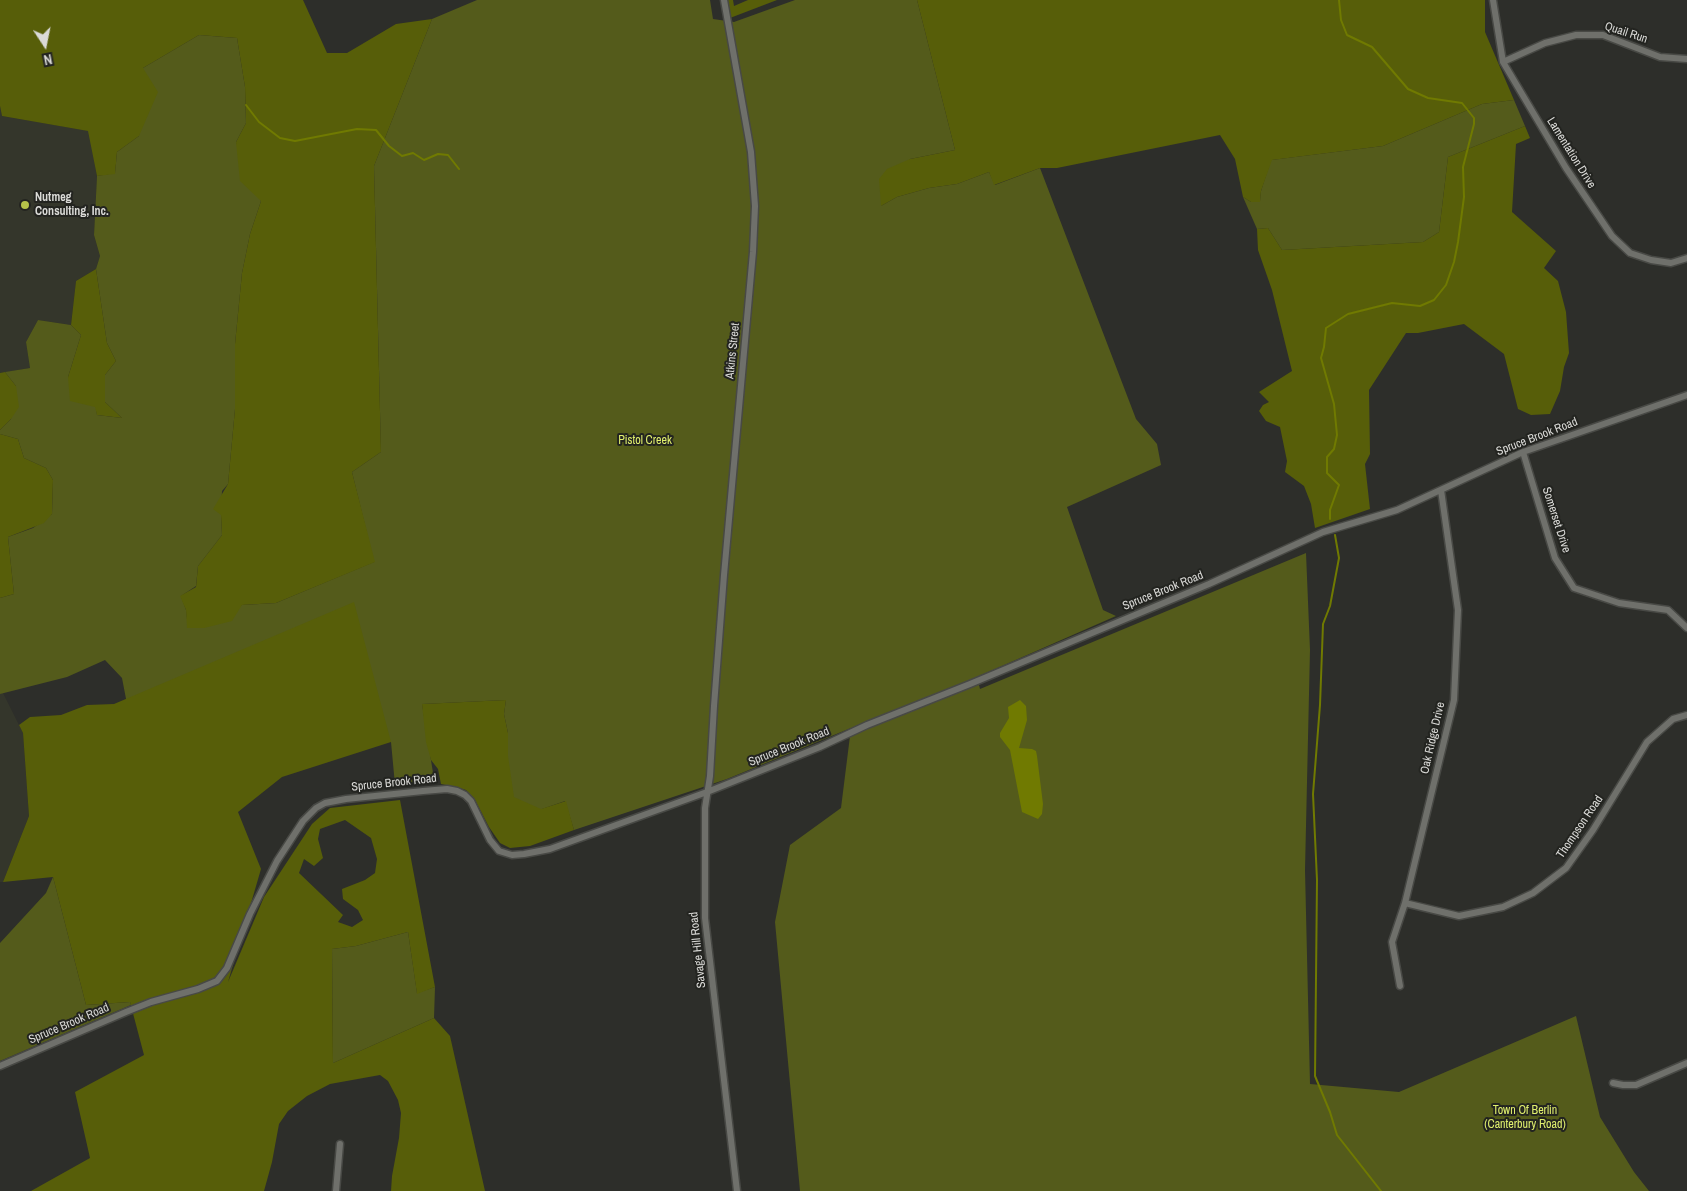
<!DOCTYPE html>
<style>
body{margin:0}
#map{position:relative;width:1687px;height:1191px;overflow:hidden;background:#2d2e2a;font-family:"Archivo Narrow",sans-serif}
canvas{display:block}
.north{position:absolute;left:20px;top:20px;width:50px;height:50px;-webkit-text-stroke:4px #232420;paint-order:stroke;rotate:169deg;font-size:14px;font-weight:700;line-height:20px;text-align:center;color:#dadad7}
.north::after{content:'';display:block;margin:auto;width:18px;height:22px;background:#dadad7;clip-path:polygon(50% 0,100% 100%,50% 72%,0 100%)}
</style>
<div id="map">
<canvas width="1687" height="1191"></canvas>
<div class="north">N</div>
</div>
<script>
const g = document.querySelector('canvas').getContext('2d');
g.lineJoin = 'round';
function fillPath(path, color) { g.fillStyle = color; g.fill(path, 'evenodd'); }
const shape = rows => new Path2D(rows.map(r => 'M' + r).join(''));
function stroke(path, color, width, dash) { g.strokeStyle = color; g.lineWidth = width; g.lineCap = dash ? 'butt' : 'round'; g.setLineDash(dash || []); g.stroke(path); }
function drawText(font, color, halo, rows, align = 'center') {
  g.font = font + ' "Archivo Narrow",sans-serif'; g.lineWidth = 4; g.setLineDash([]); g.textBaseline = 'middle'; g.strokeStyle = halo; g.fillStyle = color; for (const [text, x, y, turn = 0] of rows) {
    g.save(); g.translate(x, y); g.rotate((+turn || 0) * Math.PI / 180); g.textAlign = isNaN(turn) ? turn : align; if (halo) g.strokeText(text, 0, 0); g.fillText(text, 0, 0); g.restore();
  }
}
const built = shape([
 [0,106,2,116,89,131,97,176,94,235,100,256,96,269,76,281,71,325,38,320,26,342,30,368,0,373],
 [0,687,23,733,29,816,3,882,0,882]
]);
const green = shape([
 [477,0,710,0,713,19,734,22,795,0,917,0,955,150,910,159,881,206,897,197,929,188,957,184,989,172,995,185,1040,168,1136,419,1157,444,1161,465,1067,507,1103,610,1116,616,977,677,980,689,1306,553,1310,650,1305,870,1310,1084,1399,1092,1576,1016,1600,1117,1634,1172,1649,1191,800,1191,775,922,790,845,841,808,851,728,727,779,574,830,565,801,542,809,506,838,508,756,508,733,504,714,506,700,422,704,434,779,395,785,391,742,127,704,122,678,105,660,67,677,0,694,0,598,14,594,8,537,33,528,52,514,53,480,46,468,24,458,18,439,0,434,0,430,11,419,16,386,5,372,30,368,26,342,38,320,71,325,81,335,68,377,96,407,97,415,122,418,105,402,105,375,116,361,107,343,96,269,100,256,94,235,97,176,115,173,117,152,139,136,143,68,199,35,237,38,245,87,246,123,236,142,261,201,250,234,242,273,235,344,235,409,228,484,222,491,221,515,222,535,198,566,196,586,181,596,186,610,188,628,242,605,276,603,374,562,352,472,381,452,374,166,432,19],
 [1514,100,1525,126,1448,157,1439,232,1423,242,1282,250,1268,228,1257,229,1243,197,1251,202,1260,201,1261,191,1271,160,1383,146,1482,104],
 [53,877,86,1005,130,1002,131,1005,0,1061,0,943,46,893],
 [408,932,417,993,435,987,434,1018,333,1063,332,949,356,946]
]);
const forest = shape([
 [0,0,303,0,327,53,347,53,396,24,432,19,374,166,381,452,352,472,375,562,276,603,242,605,232,621,204,628,187,628,186,610,180,596,196,587,198,566,222,535,221,515,213,509,228,484,235,409,235,344,242,273,250,234,261,201,240,181,236,142,246,123,245,87,237,38,199,35,143,68,158,92,139,136,117,152,115,174,97,176,88,131,2,116,0,106],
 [727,0,733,0,734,6,748,0,777,0,730,18],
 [917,0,1485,0,1485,32,1514,100,1482,104,1383,146,1272,160,1261,191,1260,202,1251,202,1243,197,1235,159,1220,135,1057,168,1040,168,994,185,989,172,957,184,929,188,897,197,881,206,879,179,887,169,910,159,955,150],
 [1525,126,1530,138,1516,144,1512,212,1556,251,1544,268,1558,281,1566,312,1569,353,1564,367,1560,391,1550,414,1531,415,1518,409,1504,354,1464,324,1418,333,1406,333,1369,390,1370,454,1365,464,1370,509,1315,528,1311,504,1304,486,1285,472,1287,461,1280,427,1266,421,1259,411,1263,405,1269,402,1259,392,1292,371,1272,290,1258,250,1257,229,1268,228,1282,250,1423,242,1439,232,1448,157],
 [96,269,107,343,116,361,105,375,105,402,122,418,97,415,95,407,70,401,68,377,81,335,71,325,76,281],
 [5,372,16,386,19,407,11,419,0,430,0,373],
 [0,434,18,439,24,458,46,468,53,480,52,514,44,523,8,537,14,594,0,598],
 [354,602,391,742,282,777,238,812,261,869,228,982,264,897,312,824,330,808,400,800,435,987,417,994,408,932,356,946,332,949,333,1063,434,1018,450,1036,485,1191,391,1191,392,1176,399,1138,401,1113,398,1100,388,1081,380,1075,330,1084,307,1096,288,1111,279,1124,272,1162,264,1191,31,1191,90,1158,75,1092,144,1055,130,1002,86,1005,53,877,3,882,29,816,23,733,19,725,30,717,61,715,87,705,114,704],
 [345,820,371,838,377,859,375,873,365,880,342,889,343,899,358,910,363,920,352,927,338,922,343,915,299,873,304,859,314,866,323,858,318,839,320,829],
 [506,700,504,714,508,733,508,756,514,797,541,809,566,801,574,830,530,846,510,848,500,843,489,827,475,800,466,790,456,787,441,784,438,769,431,760,426,742,422,704]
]);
const water = shape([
 [1020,700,1026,706,1027,720,1019,748,1032,749,1036,751,1037,756,1043,804,1042,814,1038,819,1022,812,1010,750,1000,737,1000,733,1009,718,1008,707]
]);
const stream = shape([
 [246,105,259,122,280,138,295,141,357,129,376,130,389,146,402,156,413,153,424,160,438,154,448,155,459,169],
 [1330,519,1330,510,1339,485,1327,473,1327,457,1334,449,1337,435,1334,404,1321,358,1324,347,1326,328,1348,314,1392,303,1420,306,1434,300,1446,285,1454,262,1458,242,1464,197,1463,167,1474,124,1474,118,1462,103,1428,98,1408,89,1372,47,1347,35,1341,20,1339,0],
 [1335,535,1339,558,1330,606,1323,624,1320,705,1313,794,1317,880,1315,1076,1330,1112,1337,1135,1381,1191]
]);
const street = shape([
 [724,0,751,152,755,206,753,252,724,575,714,706,710,776,705,808,705,918,737,1191],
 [1493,0,1503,62,1566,168,1612,236,1630,253,1651,260,1671,263,1687,258],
 [1503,62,1545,43,1576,35,1603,35,1660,57,1687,59],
 [1523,452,1555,558,1574,588,1619,603,1668,610,1687,628],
 [1405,903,1459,916,1503,907,1533,893,1566,868,1593,830,1647,742,1673,719,1687,715],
 [1400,986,1392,942,1405,903,1454,700,1458,610,1441,490],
 [0,1066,126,1012,151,1002,198,989,217,981,227,968,250,914,277,861,303,821,316,808,325,803,346,799,423,791,447,789,457,791,465,795,471,801,490,840,499,851,512,855,524,854,550,849,707,792,820,747,867,725,970,684,1209,584,1323,532,1397,510,1523,452,1687,395],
 [1613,1083,1623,1085,1636,1085,1687,1063],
 [336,1191,340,1144]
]);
const markers = [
 [25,205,5,"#b5c249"]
];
const streetNames = [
 ["Quail Run",1626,33,18],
 ["Lamentation Drive",1571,153,58],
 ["Atkins Street",733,351,-84],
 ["Spruce Brook Road",1537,437,-21],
 ["Somerset Drive",1556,520,72],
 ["Spruce Brook Road",1163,591,-22],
 ["Oak Ridge Drive",1433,738,-77],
 ["Spruce Brook Road",789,747,-22],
 ["Spruce Brook Road",394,783,-6],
 ["Thompson Road",1580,827,-56],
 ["Savage Hill Road",698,950,-96],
 ["Spruce Brook Road",69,1024,-23]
];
const poiNames = [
 ["Nutmeg",35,198],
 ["Consulting, Inc.",35,212]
];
const parkNames = [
 ["Pistol Creek",645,441],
 ["Town Of Berlin",1525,1111],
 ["(Canterbury Road)",1525,1125]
];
fillPath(built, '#34362b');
fillPath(green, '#545b1b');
fillPath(forest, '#575e09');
fillPath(water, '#707a01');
stroke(stream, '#707a01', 2);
stroke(street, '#484945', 9);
stroke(street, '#6f706b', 6);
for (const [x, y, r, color] of markers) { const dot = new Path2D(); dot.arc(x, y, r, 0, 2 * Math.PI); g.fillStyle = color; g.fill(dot); stroke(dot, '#232420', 2); }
drawText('12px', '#dadad7', '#232420', streetNames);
drawText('bold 12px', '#dadad7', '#232420', poiNames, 'left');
drawText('12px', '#e0ef6d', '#232420', parkNames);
</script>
